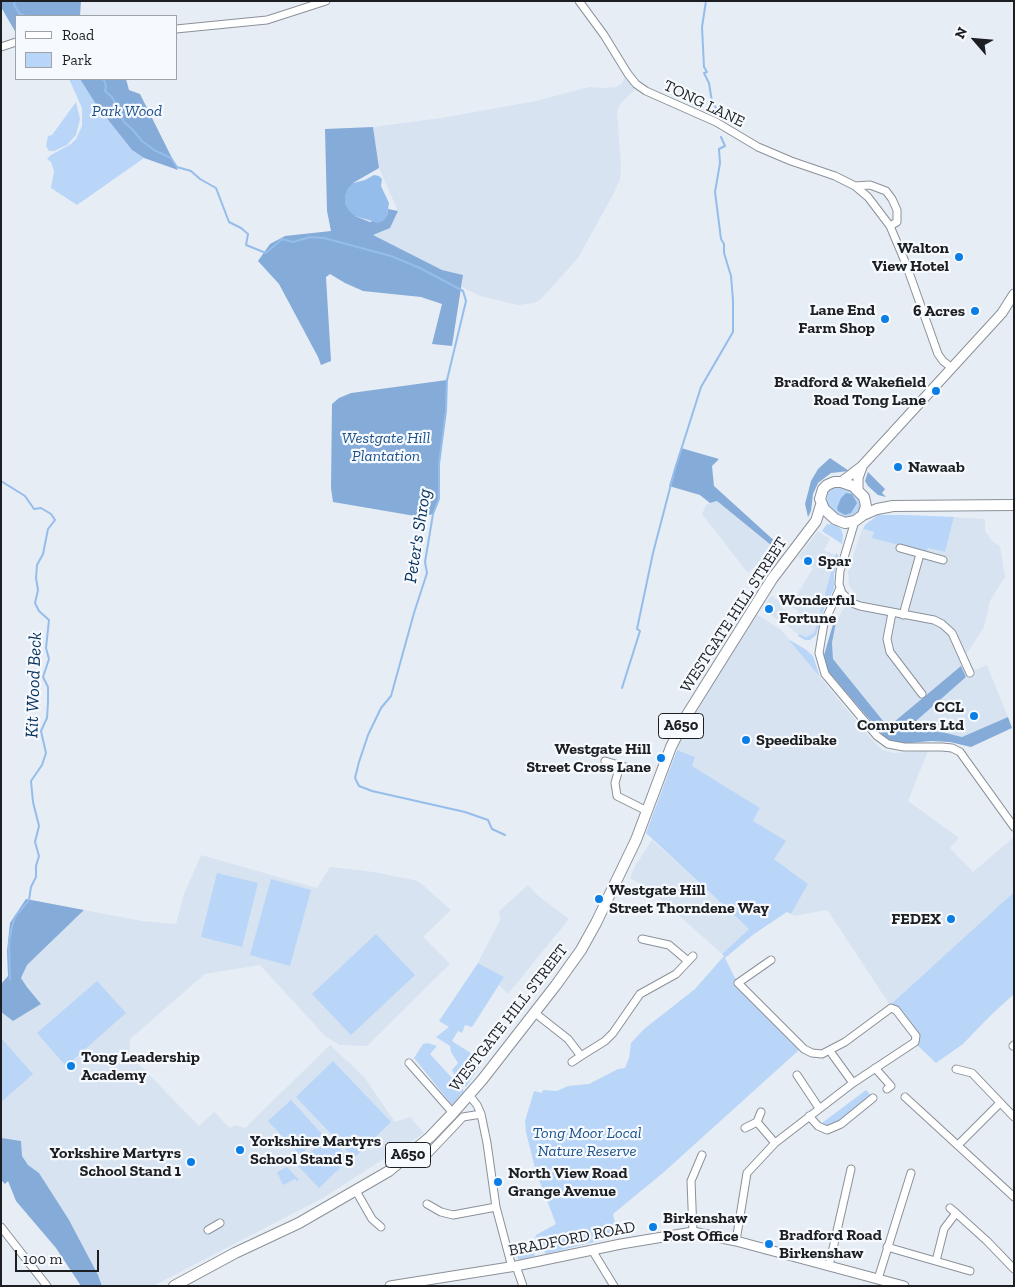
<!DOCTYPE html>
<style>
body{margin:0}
#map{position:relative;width:1015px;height:1287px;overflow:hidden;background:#e7edf5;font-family:"Zilla Slab",serif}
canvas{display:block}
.frame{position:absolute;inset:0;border:2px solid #1c1e21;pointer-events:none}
.legend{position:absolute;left:15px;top:15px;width:162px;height:65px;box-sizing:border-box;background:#f6faff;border:1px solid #9fa2a6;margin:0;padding:6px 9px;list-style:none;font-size:15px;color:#1c1e21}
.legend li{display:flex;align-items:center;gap:10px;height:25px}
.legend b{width:25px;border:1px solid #9fa2a6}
.north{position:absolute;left:950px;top:15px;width:50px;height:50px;-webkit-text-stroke:4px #f6faff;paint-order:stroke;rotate:297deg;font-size:14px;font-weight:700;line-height:20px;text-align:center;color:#1c1e21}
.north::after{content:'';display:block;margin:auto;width:18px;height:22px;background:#1c1e21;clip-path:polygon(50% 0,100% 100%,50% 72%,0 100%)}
.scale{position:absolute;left:15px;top:1250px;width:84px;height:22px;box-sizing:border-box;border:2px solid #1c1e21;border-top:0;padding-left:6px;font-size:15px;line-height:18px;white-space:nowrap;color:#1c1e21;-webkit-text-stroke:4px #f6faff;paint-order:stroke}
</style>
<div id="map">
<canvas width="1015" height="1287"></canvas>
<div class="frame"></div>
<ul class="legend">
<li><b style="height:6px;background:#fff"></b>Road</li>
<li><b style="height:14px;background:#b9d6f8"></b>Park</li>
</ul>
<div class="north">N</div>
<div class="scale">100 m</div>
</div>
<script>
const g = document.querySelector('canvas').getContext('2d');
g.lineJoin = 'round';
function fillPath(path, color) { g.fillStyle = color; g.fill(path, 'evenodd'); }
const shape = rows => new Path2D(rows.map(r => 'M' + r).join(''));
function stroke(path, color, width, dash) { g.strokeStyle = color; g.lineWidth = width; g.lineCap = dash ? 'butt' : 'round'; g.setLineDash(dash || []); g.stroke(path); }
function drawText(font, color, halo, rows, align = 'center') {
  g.font = font + ' "Zilla Slab",serif'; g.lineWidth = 4.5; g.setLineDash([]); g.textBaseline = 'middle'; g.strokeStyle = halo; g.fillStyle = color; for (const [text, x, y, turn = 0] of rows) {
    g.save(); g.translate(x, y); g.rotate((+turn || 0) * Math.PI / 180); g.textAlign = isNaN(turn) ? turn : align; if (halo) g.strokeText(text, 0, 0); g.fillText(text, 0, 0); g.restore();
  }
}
const built = shape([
 [625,77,635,90,620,104,617,111,621,166,620,179,614,193,578,258,541,299,534,303,518,305,480,296,462,287,463,275,442,270,372,235,390,228,398,211,379,168,373,127,441,118,536,101,589,87,604,88,616,87,622,83],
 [717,501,783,555,775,565,763,558,748,573,702,514,706,505],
 [954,517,985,519,985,531,992,541,1000,546,1005,577,990,601,984,627,966,655,975,670,987,665,1008,717,962,737,942,732,915,730,916,721,966,677,961,666,888,727,833,659,832,643,836,622,842,611,856,594,849,586,848,572,857,544,862,529,874,532,873,538,926,551,927,548,945,552],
 [818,531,830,539,824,550,835,555,814,633,806,637,796,633,788,626,798,611,790,606,813,568,798,557],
 [771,596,784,604,782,608,787,611,785,615,785,621,783,623,762,609],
 [755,613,781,630,873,741,883,750,894,753,928,751,908,801,959,838,950,848,973,872,1014,837,1014,892,890,1005,828,911,826,910,794,916,791,914,808,884,774,859,753,821,760,808,691,766,695,757,677,750,691,717],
 [652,840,749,929,722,954,647,887,630,878,635,866],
 [201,855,317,888,330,867,374,872,418,881,451,910,423,937,450,964,367,1046,340,1045,326,1037,260,965,205,974,130,1039,129,1054,199,1126,214,1112,230,1128,235,1125,245,1128,330,1045,364,1077,395,1122,410,1117,424,1133,323,1198,153,1286,102,1286,98,1275,39,1173,28,1165,22,1156,21,1141,2,1138,1,1135,1,1012,13,1021,41,1004,21,978,27,965,84,910,142,921,176,924,184,894],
 [528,885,537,895,569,919,508,994,499,985,504,977,478,963,501,918,498,912]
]);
const green = shape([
 [69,79,80,79,97,106,132,150,144,158,77,205,51,188,54,171,51,162,47,159,51,155,71,144,76,139,82,126,82,108],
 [76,102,80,119,76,135,67,145,54,151,49,151,46,146,48,136,52,135],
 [835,487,843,487,850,490,859,499,861,505,858,513,852,517,846,518,834,512,826,504,828,491],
 [878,515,905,515,954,517,945,552,928,548,926,552,872,538,874,532,863,529,865,525],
 [827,524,836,525,841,529,843,535,842,544,822,531],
 [836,553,839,557,834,574,834,589,824,609,816,635,810,640,805,640,798,636,799,634,806,637,814,633],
 [788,639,805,649,813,656,820,677],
 [677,750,695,757,692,766,760,808,753,821,786,841,774,859,808,884,791,914,787,912,754,934,725,958,735,978,793,1034,788,1039,799,1050,664,1172,613,1214,618,1236,546,1254,535,1238,536,1235,556,1224,536,1172,526,1132,525,1121,534,1091,542,1093,543,1090,557,1091,568,1086,589,1084,618,1069,625,1068,629,1058,631,1043,644,1029,695,989,724,956,722,954,749,929,646,833],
 [217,873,258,883,242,947,201,937],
 [271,879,311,890,290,966,250,955],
 [1014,892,1014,994,991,1015,963,1044,936,1063,917,1045,918,1037,890,1005],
 [376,934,415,975,351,1035,312,994],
 [478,963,504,977,472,1027,465,1025,462,1033,458,1031,452,1041,483,1061,466,1087,454,1074,452,1070,458,1063,451,1052,450,1046,436,1037,449,1027,439,1021],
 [97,981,126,1013,66,1066,37,1033],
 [1,1038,33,1074,1,1102],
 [428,1043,437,1046,430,1054,464,1091,452,1105,414,1058,423,1044],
 [333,1061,391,1122,354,1158,296,1097],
 [866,1090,873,1098,827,1130,818,1126],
 [291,1100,322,1134,300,1155,268,1121],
 [328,1136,349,1159,319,1188,297,1165],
 [287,1167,298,1179,298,1182,295,1179,283,1185,277,1172],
 [531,1243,535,1256,519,1260,513,1252]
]);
const forest = shape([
 [1,1,81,1,80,16,16,16,16,33,1,7],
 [80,79,126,79,129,90,140,94,178,170,144,158,132,150,97,106],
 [373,127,379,168,353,183,355,216,370,222,387,216,388,209,398,211,390,228,373,235,442,270,463,275,452,346,432,344,442,304,421,297,363,291,345,283,330,274,326,277,331,361,321,365,318,357,279,284,258,261,270,244,285,236,331,231,327,211,325,129],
 [447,380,446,411,439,464,439,499,433,514,421,517,333,502,331,488,332,404,339,398,351,393],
 [681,448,719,459,712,466,714,486,779,545,777,550,717,501,710,503,700,495,669,486],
 [830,458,849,471,831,473,818,483,813,494,811,511,808,517,805,504,811,481,818,469],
 [868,472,885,489,882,493,886,497,878,495,868,486,865,481],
 [846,493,852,494,857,503,851,513,845,515,838,511,837,508,841,498],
 [834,621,836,622,832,643,833,659,888,727,961,666,966,677,916,721,915,730,942,732,962,737,1008,717,1012,728,971,747,950,742,931,741,899,744,887,740,828,671,824,655],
 [26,899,84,910,27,965,21,978,27,987,41,1004,13,1021,1,1012,1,984,8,976,7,951,10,923],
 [1,1135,2,1138,21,1141,22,1156,28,1165,39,1173,69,1220,98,1275,102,1286,81,1286,56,1248,16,1201,8,1181,5,1184,1,1180]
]);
const water = shape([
 [374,175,379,176,382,179,381,186,389,203,387,216,383,221,378,223,355,216,349,211,345,204,345,195,348,188,353,183,365,180]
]);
const stream = shape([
 [15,1,14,5,20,14,26,16],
 [706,1,702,27,704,67,707,72,704,73,709,83,712,102,720,114],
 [101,79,104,80,106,86,105,91,112,97,124,122,132,129,142,141,154,150,171,158,177,167,191,171,200,179,216,188,229,222,241,228,248,234,246,245,266,253,282,239,293,242,310,237,324,238,391,256,420,268,463,291,466,301,447,380,446,411,439,464,439,499,433,514,425,562,427,573,414,613,391,696,381,708,368,735,359,762,355,778,359,786,372,791,465,812,488,820,492,829,505,835],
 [1,481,25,496,34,509,41,508,51,514,55,520,48,529,43,554,37,565,36,578,38,590,35,603,39,611,49,620,46,648,49,659,43,677,48,687,48,702,47,718,41,731,46,753,42,765,31,781,33,802,39,826,35,842,39,856,36,866,36,877,31,887,29,900,15,917,12,926,9,943,10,979],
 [622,688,640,631,637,629,653,553,675,469,701,387,733,332,733,300,731,276,724,253,724,244,721,239,715,192,720,163,719,149,725,146,721,137]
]);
const minor = shape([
 [579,1,604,35,628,74,636,84,646,91,716,122,758,147,791,161,835,176,855,186,868,197,890,226,906,264,938,354,943,361,952,368],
 [176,29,267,20,326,1],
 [1,47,16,42],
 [855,186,870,185,886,191,892,199,897,210,897,222,890,226],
 [855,521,840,571,839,584,842,593,852,603,860,606,934,620,942,624,952,633,970,673],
 [900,548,943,560],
 [840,588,824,623,819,653,825,674,877,736,888,744,904,747,942,747,952,748,960,752,1014,827],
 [892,613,887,639,890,652,922,694],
 [903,615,920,554],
 [605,761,629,768],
 [620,765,615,783,617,796,647,811],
 [642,939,669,945,688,961],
 [535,1013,568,1039,581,1056,605,1041,613,1033,640,994,676,974,693,956],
 [1013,1046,1014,1045],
 [832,1054,853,1083],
 [572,1062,581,1056],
 [409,1063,453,1113],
 [875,1068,891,1086,887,1089],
 [956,1069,972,1073,1014,1117],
 [797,1075,819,1108],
 [469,1095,477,1105,481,1114,487,1143,496,1207,512,1267],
 [905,1097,1014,1197],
 [809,1116,818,1126,827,1130,841,1124,873,1098],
 [757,1122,761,1112],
 [745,1128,757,1122,775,1143],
 [958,1145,1000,1103],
 [426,1156,463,1117,481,1114],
 [356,1191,372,1219,381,1227],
 [427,1204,441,1212,453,1215,496,1207],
 [950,1208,956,1213],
 [1,1227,47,1286],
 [208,1230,220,1223],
 [693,1232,691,1181,702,1155],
 [736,1241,747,1173,775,1143,853,1083,915,1042,916,1036,896,1010,891,1008,845,1042,822,1054,812,1053,804,1049,738,983,771,960],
 [887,1247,970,1271],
 [592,1250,614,1286],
 [936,1261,944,1229,956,1213,987,1241,1014,1269],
 [516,1266,523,1286],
 [829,1266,851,1169],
 [878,1279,911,1173]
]);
const major = shape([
 [841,482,862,466,1002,313,1014,294],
 [858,490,858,478,862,467],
 [390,1286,516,1266,621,1244,693,1232,736,1241,904,1286]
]);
const highway = shape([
 [863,515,866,506,864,497,853,486,841,482,834,482,827,485,823,489,820,499,824,509,835,519,845,523,855,521,863,515,877,509,893,506,1014,505],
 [174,1286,235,1253,299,1223,389,1171,430,1137,453,1113,482,1080,556,985,581,950,596,923,636,840,671,747,687,715,772,579,816,521,821,505]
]);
const markers = [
 [959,257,5,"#0b7ee5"],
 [975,311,5,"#0b7ee5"],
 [885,319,5,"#0b7ee5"],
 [936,391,5,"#0b7ee5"],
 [898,467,5,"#0b7ee5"],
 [808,561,5,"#0b7ee5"],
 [769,609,5,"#0b7ee5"],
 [974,716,5,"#0b7ee5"],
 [746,740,5,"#0b7ee5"],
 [661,758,5,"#0b7ee5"],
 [599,899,5,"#0b7ee5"],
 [951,919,5,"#0b7ee5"],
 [71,1066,5,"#0b7ee5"],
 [240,1150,5,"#0b7ee5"],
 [191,1162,5,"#0b7ee5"],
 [498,1182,5,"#0b7ee5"],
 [653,1227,5,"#0b7ee5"],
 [769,1244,5,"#0b7ee5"]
];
const shields = [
 [681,726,45],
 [408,1155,45]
];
const shieldNames = [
 ["A650",681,726],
 ["A650",408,1155]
];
const streetNames = [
 ["TONG LANE",704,104,26],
 ["WESTGATE HILL STREET",734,615,-57],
 ["WESTGATE HILL STREET",509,1018,-52],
 ["BRADFORD ROAD",572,1239,-11]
];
const parkNames = [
 ["Park Wood",127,111],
 ["Westgate Hill",386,438],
 ["Plantation",386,456],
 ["Tong Moor Local",587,1133],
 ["Nature Reserve",587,1151]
];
const poiNames = [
 ["Walton",949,248,"right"],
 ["View Hotel",949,266,"right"],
 ["Lane End",875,310,"right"],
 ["Farm Shop",875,328,"right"],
 ["6 Acres",965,311,"right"],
 ["Bradford & Wakefield",926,382,"right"],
 ["Road Tong Lane",926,400,"right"],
 ["Nawaab",908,467],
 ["Spar",818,561],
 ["Wonderful",779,600],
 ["Fortune",779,618],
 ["CCL",964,707,"right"],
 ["Computers Ltd",964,725,"right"],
 ["Speedibake",756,740],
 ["Westgate Hill",651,749,"right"],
 ["Street Cross Lane",651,767,"right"],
 ["Westgate Hill",609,890],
 ["Street Thorndene Way",609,908],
 ["FEDEX",941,919,"right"],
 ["Tong Leadership",81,1057],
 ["Academy",81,1075],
 ["Yorkshire Martyrs",250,1141],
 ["School Stand 5",250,1159],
 ["Yorkshire Martyrs",181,1153,"right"],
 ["School Stand 1",181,1171,"right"],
 ["North View Road",508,1173],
 ["Grange Avenue",508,1191],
 ["Birkenshaw",663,1218],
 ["Post Office",663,1236],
 ["Bradford Road",779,1235],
 ["Birkenshaw",779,1253]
];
const waterNames = [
 ["Peter's Shrog",418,536,-81],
 ["Kit Wood Beck",34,685,-88]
];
fillPath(built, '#d7e3f1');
fillPath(green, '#b9d6f8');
fillPath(forest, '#85abd9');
fillPath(water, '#95bdeb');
stroke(stream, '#95bdeb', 2);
stroke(minor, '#8b9198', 9);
stroke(major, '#8b9198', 11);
stroke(highway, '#8b9198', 12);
stroke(minor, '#fff', 7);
stroke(major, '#fff', 9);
stroke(highway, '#fff', 10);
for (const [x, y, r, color] of markers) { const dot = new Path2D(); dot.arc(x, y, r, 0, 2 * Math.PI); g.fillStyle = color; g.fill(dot); stroke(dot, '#f6faff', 2); }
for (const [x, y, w] of shields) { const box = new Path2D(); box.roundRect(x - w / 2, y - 12.5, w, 25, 4); g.fillStyle = '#f6faff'; g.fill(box); stroke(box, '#1c1e21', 1); }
drawText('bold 15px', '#1c1e21', null, shieldNames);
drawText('16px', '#1c1e21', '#f6faff', streetNames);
drawText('italic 16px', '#1c5189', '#f6faff', parkNames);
drawText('bold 16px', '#1c1e21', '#f6faff', poiNames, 'left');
drawText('italic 18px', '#06305a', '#f6faff', waterNames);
</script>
